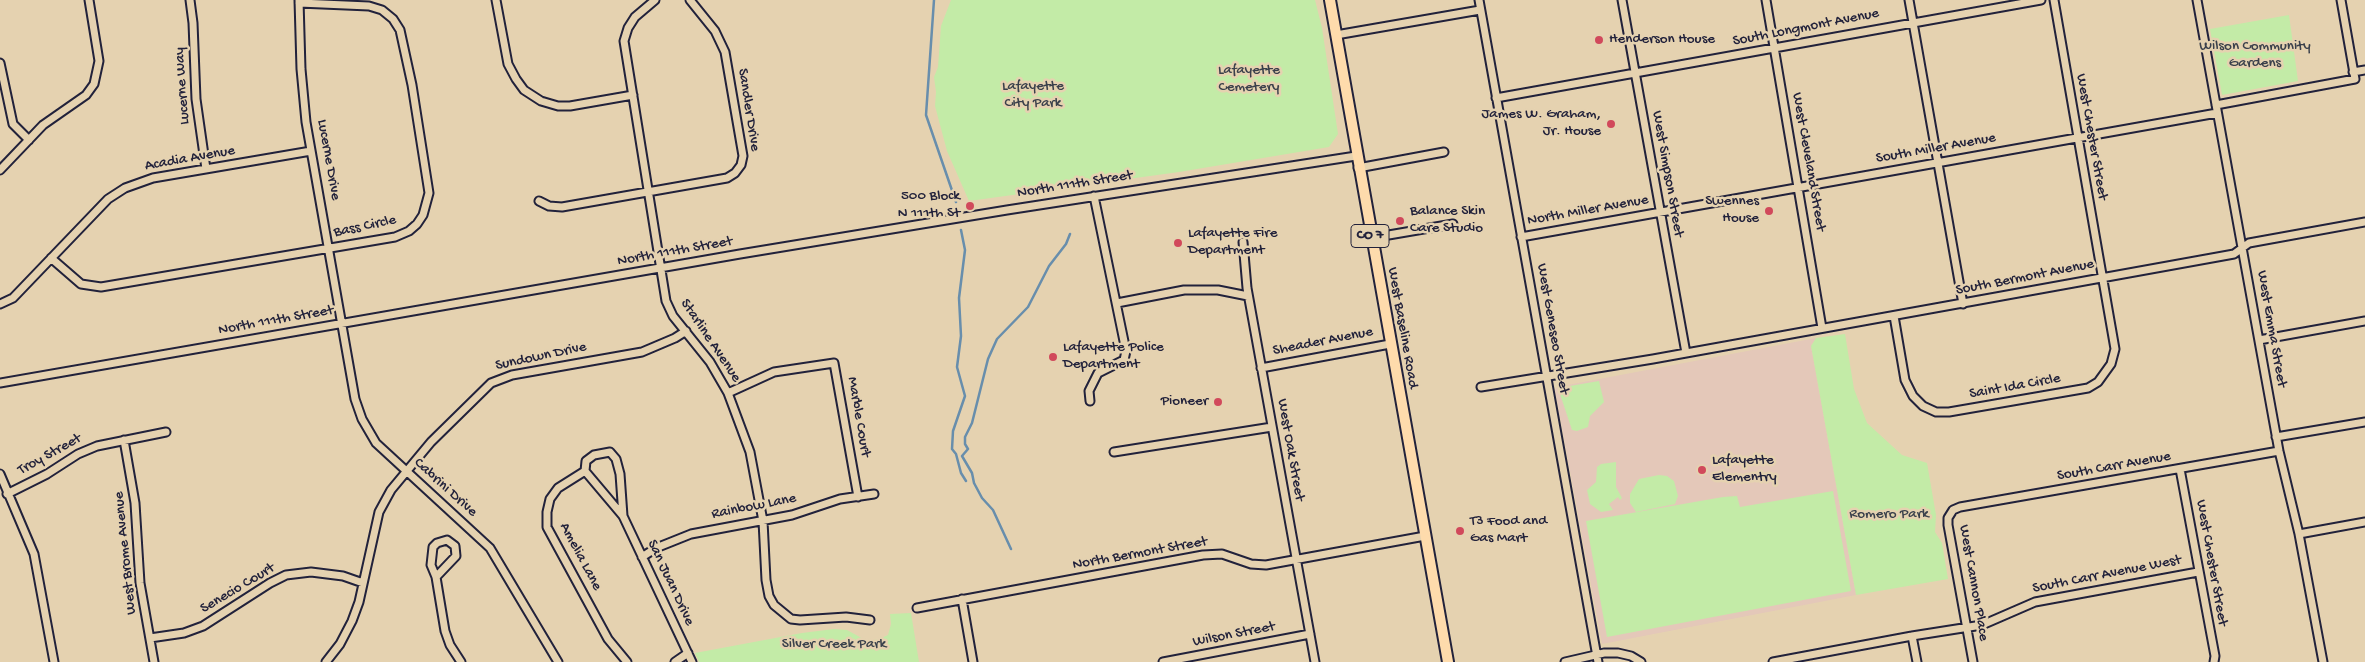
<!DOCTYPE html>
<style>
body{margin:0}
canvas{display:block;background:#e5d2b0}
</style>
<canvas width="2365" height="662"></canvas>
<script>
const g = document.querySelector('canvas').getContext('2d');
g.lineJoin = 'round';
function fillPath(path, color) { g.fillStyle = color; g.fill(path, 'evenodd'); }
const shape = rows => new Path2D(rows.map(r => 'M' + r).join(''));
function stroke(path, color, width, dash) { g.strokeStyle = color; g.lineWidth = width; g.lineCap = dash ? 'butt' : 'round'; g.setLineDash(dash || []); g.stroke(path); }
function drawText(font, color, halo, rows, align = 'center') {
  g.font = font + ' "Gochi Hand",sans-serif'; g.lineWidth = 5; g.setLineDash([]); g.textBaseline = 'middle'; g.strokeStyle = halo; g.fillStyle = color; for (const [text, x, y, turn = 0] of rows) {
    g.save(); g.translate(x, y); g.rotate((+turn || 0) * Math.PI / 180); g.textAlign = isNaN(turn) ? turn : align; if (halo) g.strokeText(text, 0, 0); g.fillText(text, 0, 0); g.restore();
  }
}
const built = shape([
 [1816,338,1811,346,1856,595,1602,644,1555,390,1557,387]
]);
const green = shape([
 [951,0,1315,0,1322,28,1338,134,1329,147,1179,172,969,201,947,151,935,106,936,92,934,77,938,67,941,26],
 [2289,15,2298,81,2222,95,2210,29],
 [1845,334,1854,389,1867,423,1902,455,1927,463,1936,515,1935,532,1942,543,1948,579,1856,595,1811,346,1816,338],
 [1599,381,1604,402,1590,416,1588,427,1577,431,1572,430,1558,388],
 [1616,462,1616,487,1622,498,1620,500,1618,497,1609,504,1613,510,1601,512,1590,504,1587,490,1596,482,1597,467,1601,464],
 [1659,475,1667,476,1674,481,1678,496,1675,504,1636,512,1630,503,1630,494,1639,479],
 [1833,491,1851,591,1607,637,1586,521,1723,497,1737,496,1740,507],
 [911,613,919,662,699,662,695,653,802,633,834,629,847,630,867,641,879,639,888,635,891,624,890,614]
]);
const stream = shape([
 [934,0,926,115,956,202],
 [961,230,965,250,959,298,961,336,957,367,965,396,953,431,952,449,956,454,961,473,966,481],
 [1011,549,993,510,982,498,974,483,972,473,962,456,968,449,965,444,965,437,972,423,988,359,997,339,1028,307,1049,266,1066,244,1070,234]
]);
const minor = shape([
 [190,0,193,23,196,99,206,169],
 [299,0,301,69,306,122,355,399,362,419,376,443,490,548,558,662],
 [496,0,508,64,516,79,524,90,541,101,558,106,570,106,633,95],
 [655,0,635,17,628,28,624,41,666,301,673,316,710,362,728,393,750,452,763,521,766,580,769,596,774,605,791,619,800,620,846,617,870,620],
 [1479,0,1598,662],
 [1622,0,1686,353],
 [1766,0,1822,328],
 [1909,0,1963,304],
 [2197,0,2279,451,2299,534,2323,662],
 [1336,35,1480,10],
 [0,63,13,124,29,140],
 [2353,72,2365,70],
 [1496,98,2041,0],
 [2216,105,2355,79,2341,0],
 [1358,168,1444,152],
 [0,170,43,125,86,95,94,84,99,61,89,0],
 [539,201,549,206,562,207,727,178,735,173,741,165,743,156,725,52,715,31,690,0],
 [1521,237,2217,113],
 [1371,238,1453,224],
 [1243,242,1247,288,1315,662],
 [51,258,81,284,101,287,395,237,409,231,417,224,423,215,429,193,412,85,400,30,393,19,382,10,369,6,299,3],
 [1117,303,1184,290,1218,290,1248,296],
 [0,304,13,298,108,199,125,188,153,178,311,151],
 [1894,316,1905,380,1913,396,1923,406,1936,412,1949,412,2088,388,2098,382,2111,364,2115,349,2054,0],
 [2259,340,2365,321],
 [1261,368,1390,344],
 [0,383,740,254,1007,210,1356,156],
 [1481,387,1653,359,2234,254,2249,243,2365,222],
 [728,393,774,372,834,363,858,497],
 [1090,401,1089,391,1098,373,1124,360,1126,351,1094,196],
 [2276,437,2365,422],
 [124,440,135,503,140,583,154,662],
 [1114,452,1272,427],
 [2180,469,2215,656,2214,662],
 [585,471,558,488,550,499,547,512,547,527,608,639,627,662],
 [0,474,34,554,54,662],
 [7,494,47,474,78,454,97,446,166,432],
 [623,516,620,474,616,459,610,452,594,455,586,461,585,471,623,516,692,662],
 [2299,534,2365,522],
 [642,557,656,548,691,534,792,515,840,499,874,494],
 [436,577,456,556,455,546,447,540,437,543,433,547,431,565,436,577,445,631,450,645,461,662],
 [962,599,973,662],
 [917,608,1203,555,1222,554,1251,564,1266,565,1425,536],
 [1912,636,1917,662],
 [150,638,184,633,203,626,270,583,286,575,311,572,343,576,363,583],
 [326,662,340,644,352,621,359,602,379,512,391,490,431,442,491,383,512,375,642,352,675,338,686,331],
 [675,662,688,653],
 [1163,662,1310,634],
 [1565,662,1604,653,1618,653,1631,656,1641,662],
 [1773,662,1912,636,1982,625,2035,602,2198,572],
 [1973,662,1948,525,1948,518,1953,510,1960,507,2279,451]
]);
const primary = shape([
 [1330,0,1448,662]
]);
const markers = [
 [1599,40,5,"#d1495b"],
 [1611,124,5,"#d1495b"],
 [970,206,5,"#d1495b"],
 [1769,211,5,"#d1495b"],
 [1400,221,5,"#d1495b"],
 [1178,243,5,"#d1495b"],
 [1053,357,5,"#d1495b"],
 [1218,402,5,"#d1495b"],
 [1702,470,5,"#d1495b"],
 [1460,531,5,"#d1495b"]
];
const shields = [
 [1370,236,38]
];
const shieldNames = [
 ["CO 7",1370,236]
];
const streetNames = [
 ["South Longmont Avenue",1806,28,-11],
 ["Lucerne Way",183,86,-94],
 ["Sandler Drive",748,110,81],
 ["West Chester Street",2091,137,80],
 ["South Miller Avenue",1936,149,-10],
 ["Acadia Avenue",190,159,-10],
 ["Lucerne Drive",328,160,80],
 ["West Cleveland Street",1808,162,80],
 ["West Simpson Street",1667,174,80],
 ["North 111th Street",1075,185,-9],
 ["North Miller Avenue",1588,211,-10],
 ["Bass Circle",365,227,-12],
 ["North 111th Street",675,252,-10],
 ["South Bermont Avenue",2025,278,-11],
 ["North 111th Street",276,321,-10],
 ["West Baseline Road",1402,328,80],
 ["West Geneseo Street",1552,329,80],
 ["West Emma Street",2271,329,80],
 ["Starline Avenue",710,341,56],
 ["Sheader Avenue",1323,342,-11],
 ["Sundown Drive",541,357,-12],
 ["Saint Ida Circle",2015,387,-10],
 ["Marble Court",858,417,80],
 ["West Oak Street",1290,450,80],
 ["Troy Street",50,455,-29],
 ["South Carr Avenue",2114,467,-10],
 ["Cabrini Drive",445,488,42],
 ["Rainbow Lane",754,507,-11],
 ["West Brome Avenue",126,553,-96],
 ["North Bermont Street",1140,554,-10],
 ["Amelia Lane",580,557,62],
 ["West Chester Street",2211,563,80],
 ["South Carr Avenue West",2107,575,-11],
 ["San Juan Drive",670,583,65],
 ["West Cannon Place",1973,583,80],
 ["Senecio Court",238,589,-31],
 ["Wilson Street",1234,635,-11]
];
const poiNames = [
 ["Henderson House",1609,40],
 ["James W. Graham,",1601,115,"right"],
 ["Jr. House",1601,132,"right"],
 ["500 Block",960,197,"right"],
 ["N 111th St",960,214,"right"],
 ["Swennes",1759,202,"right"],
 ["House",1759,219,"right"],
 ["Balance Skin",1410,212],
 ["Care Studio",1410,229],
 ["Lafayette Fire",1188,234],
 ["Department",1188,251],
 ["Lafayette Police",1063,348],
 ["Department",1063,365],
 ["Pioneer",1208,402,"right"],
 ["Lafayette",1712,461],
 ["Elementry",1712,478],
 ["T3 Food and",1470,522],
 ["Gas Mart",1470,539]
];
const parkNames = [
 ["Wilson Community",2255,47],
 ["Gardens",2255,64],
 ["Lafayette",1249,71],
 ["Cemetery",1249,88],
 ["Lafayette",1033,87],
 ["City Park",1033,104],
 ["Romero Park",1889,515],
 ["Silver Creek Park",834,645]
];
fillPath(built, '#e4c8b9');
fillPath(green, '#c3eba7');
stroke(stream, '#688eac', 2.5);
stroke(minor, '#22223b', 11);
stroke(primary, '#22223b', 14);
stroke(minor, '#e5d2b0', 7);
stroke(primary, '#fedbac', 10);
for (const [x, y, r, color] of markers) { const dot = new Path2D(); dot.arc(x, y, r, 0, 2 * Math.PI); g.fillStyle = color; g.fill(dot); stroke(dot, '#e5d2b0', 2); }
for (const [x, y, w] of shields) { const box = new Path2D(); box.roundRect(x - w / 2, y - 11.5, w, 23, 4); g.fillStyle = '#e5d2b0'; g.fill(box); stroke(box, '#22223b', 1); }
drawText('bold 14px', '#22223b', null, shieldNames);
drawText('15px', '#22223b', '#e5d2b0', streetNames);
drawText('15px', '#22223b', '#e5d2b0', poiNames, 'left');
drawText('15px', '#3a404b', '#e5d2b0', parkNames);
</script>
